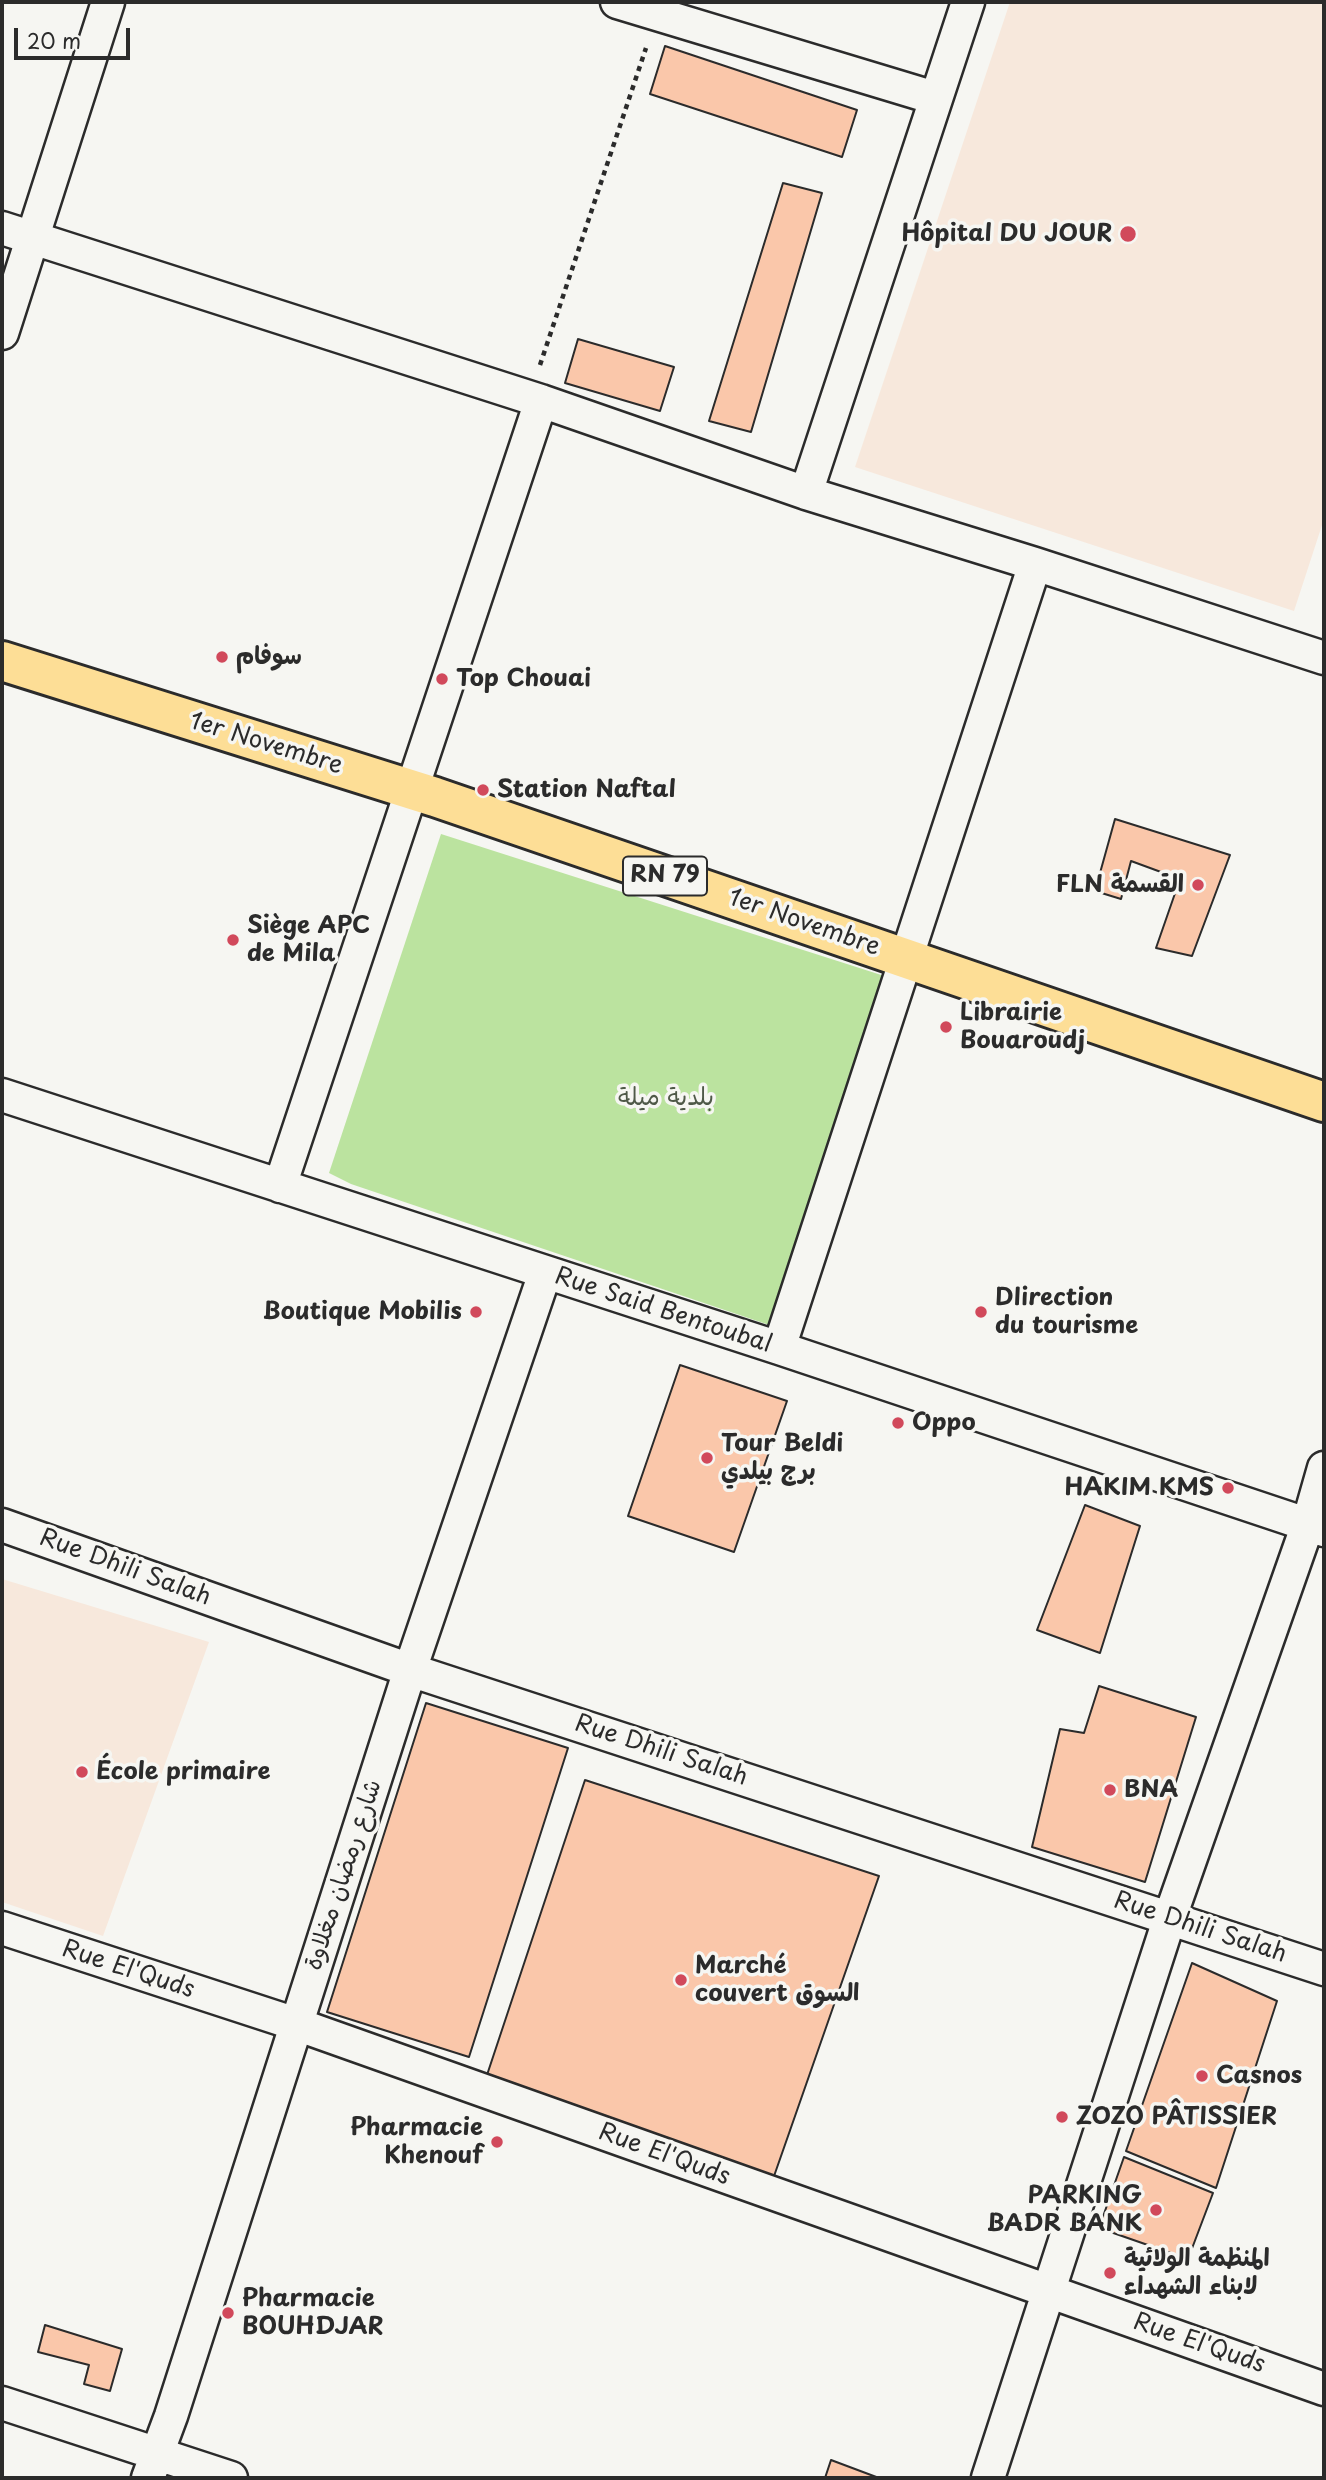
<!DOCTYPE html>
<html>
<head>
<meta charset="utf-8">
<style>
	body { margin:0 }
	#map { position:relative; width:1326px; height:2480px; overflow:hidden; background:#f6f6f2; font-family:"Playpen Sans",sans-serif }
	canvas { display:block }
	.frame { position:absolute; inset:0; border:4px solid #2b2b2b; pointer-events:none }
	.scale { position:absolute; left:14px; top:28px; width:116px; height:32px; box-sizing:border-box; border:4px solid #2b2b2b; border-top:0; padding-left:9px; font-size:21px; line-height:24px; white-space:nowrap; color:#2b2b2b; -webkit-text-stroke:5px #f6f6f2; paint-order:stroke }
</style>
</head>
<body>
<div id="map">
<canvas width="1326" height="2480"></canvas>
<div class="frame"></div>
<div class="scale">20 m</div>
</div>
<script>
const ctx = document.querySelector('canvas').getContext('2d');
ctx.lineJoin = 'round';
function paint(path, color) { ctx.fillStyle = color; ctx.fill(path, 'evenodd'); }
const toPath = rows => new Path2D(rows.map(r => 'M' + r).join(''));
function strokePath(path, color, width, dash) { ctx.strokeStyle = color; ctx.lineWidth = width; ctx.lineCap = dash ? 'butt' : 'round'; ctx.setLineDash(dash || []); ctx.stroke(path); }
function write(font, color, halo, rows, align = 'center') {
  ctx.font = font + ' "Playpen Sans","Playpen Sans Arabic",sans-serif'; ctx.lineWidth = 7; ctx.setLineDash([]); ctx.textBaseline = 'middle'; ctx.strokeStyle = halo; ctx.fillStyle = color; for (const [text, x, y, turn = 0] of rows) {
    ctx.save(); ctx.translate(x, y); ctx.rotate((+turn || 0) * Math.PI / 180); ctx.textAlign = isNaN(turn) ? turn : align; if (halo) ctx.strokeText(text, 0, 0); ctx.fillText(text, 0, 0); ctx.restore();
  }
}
paint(toPath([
	[1010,2,1324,2,1324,519,1294,611,855,467],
	[2,1579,209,1642,103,1936,2,1902]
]), '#f7e8dc');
paint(toPath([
	[441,834,900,981,784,1330,351,1184,329,1173]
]), '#bbe39f');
const building = toPath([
	[665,46,857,110,842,157,650,94,665,46],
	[783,183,822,193,751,432,709,421,783,183],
	[578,339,674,367,660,411,565,383,578,339],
	[1115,819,1230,855,1192,956,1156,948,1180,879,1131,861,1121,899,1095,891,1115,819],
	[680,1365,787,1401,734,1552,628,1516,680,1365],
	[1085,1505,1140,1526,1100,1653,1037,1630,1085,1505],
	[1099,1686,1196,1717,1145,1882,1032,1847,1060,1729,1084,1733,1099,1686],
	[426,1703,568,1748,469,2057,327,2012,426,1703],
	[585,1780,879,1876,773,2179,484,2084,585,1780],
	[1192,1963,1277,2001,1216,2188,1126,2151,1192,1963],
	[1124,2157,1213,2193,1188,2259,1099,2228,1124,2157],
	[45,2325,122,2349,110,2391,84,2384,89,2365,38,2352,45,2325],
	[831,2460,879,2478,825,2478,831,2460]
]);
paint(building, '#fac7aa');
strokePath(building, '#2b2b2b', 2);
const minor = toPath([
	[617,2,935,98],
	[2,228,541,401,806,493,1035,564,1324,658],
	[2,333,108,2],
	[806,493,968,2],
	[2,1095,779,1348,1324,1530],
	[280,1186,541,401],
	[779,1348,1035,564],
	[2,1525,410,1670,1324,1969],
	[2,1928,296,2024,1324,2389],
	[2,2403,231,2478],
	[148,2478,171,2416,410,1670,545,1273],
	[988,2478,1170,1917,1308,1524,1324,1468]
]);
const primary = toPath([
	[2,661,435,797,1324,1102]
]);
strokePath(minor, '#2b2b2b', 37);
strokePath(primary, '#2b2b2b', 44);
strokePath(toPath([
	[540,365,646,48]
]), '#2b2b2b', 4.5, [5, 5]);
strokePath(minor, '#f6f6f2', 32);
strokePath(primary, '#fdde96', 38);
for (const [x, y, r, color] of [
	[1128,234,9,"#d1495b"],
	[222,657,7,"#d1495b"],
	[442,679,7,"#d1495b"],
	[483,790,7,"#d1495b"],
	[1198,885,7,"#d1495b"],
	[233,940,7,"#d1495b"],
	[946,1027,7,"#d1495b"],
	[476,1312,7,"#d1495b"],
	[981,1312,7,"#d1495b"],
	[898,1423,7,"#d1495b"],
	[707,1458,7,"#d1495b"],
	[1228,1488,7,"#d1495b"],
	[82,1772,7,"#d1495b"],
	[1110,1790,7,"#d1495b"],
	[681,1980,7,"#d1495b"],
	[1202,2076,7,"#d1495b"],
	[1062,2117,7,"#d1495b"],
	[497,2142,7,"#d1495b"],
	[1156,2210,7,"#d1495b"],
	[1110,2273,7,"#d1495b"],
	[228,2313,7,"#d1495b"]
]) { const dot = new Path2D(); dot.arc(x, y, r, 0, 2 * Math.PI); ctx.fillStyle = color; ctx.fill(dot); strokePath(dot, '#f6f6f2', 2.5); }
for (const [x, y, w] of [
	[665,876,84]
]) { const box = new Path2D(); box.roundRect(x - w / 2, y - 19.5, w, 39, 5); ctx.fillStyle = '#f6f6f2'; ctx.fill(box); strokePath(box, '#2b2b2b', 2); }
write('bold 23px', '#2b2b2b', null, [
	["RN 79",665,876]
]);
write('bold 24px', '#2b2b2b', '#f6f6f2', [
	["Hôpital DU JOUR",1112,234,"right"],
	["سوفام",236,657],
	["Top Chouai",456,679],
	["Station Naftal",497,790],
	["FLN القسمة",1184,885,"right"],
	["Siège APC",247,926],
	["de Mila",247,954],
	["Librairie",960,1013],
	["Bouaroudj",960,1041],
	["DIirection",995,1298],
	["du tourisme",995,1326],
	["Boutique Mobilis",462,1312,"right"],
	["Oppo",912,1423],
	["Tour Beldi",721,1444],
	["برج بيلدي",721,1472],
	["HAKIM KMS",1214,1488,"right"],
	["École primaire",96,1772],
	["BNA",1124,1790],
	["Marché",695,1966],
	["couvert السوق",695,1994],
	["Casnos",1216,2076],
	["ZOZO PÂTISSIER",1076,2117],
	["Pharmacie",483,2128,"right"],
	["Khenouf",483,2156,"right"],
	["PARKING",1142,2196,"right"],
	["BADR BANK",1142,2224,"right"],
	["المنظمة الولائية",1124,2259],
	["لابناء الشهداء",1124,2287],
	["Pharmacie",242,2299],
	["BOUHDJAR",242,2327]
], 'left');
write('24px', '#2b2b2b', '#f6f6f2', [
	["1er Novembre",266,744,17],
	["1er Novembre",804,923,19],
	["Rue Said Bentoubal",663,1311,18],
	["Rue Dhili Salah",125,1568,20],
	["Rue Dhili Salah",661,1751,18],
	["شارع رمضان مغلاوة",344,1875,-72],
	["Rue Dhili Salah",1200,1928,18],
	["Rue El'Quds",128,1970,18],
	["Rue El'Quds",664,2155,20],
	["Rue El'Quds",1199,2344,19]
]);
write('24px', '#4f5948', '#f6f6f2', [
	["بلدية ميلة",666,1098]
]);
</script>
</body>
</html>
